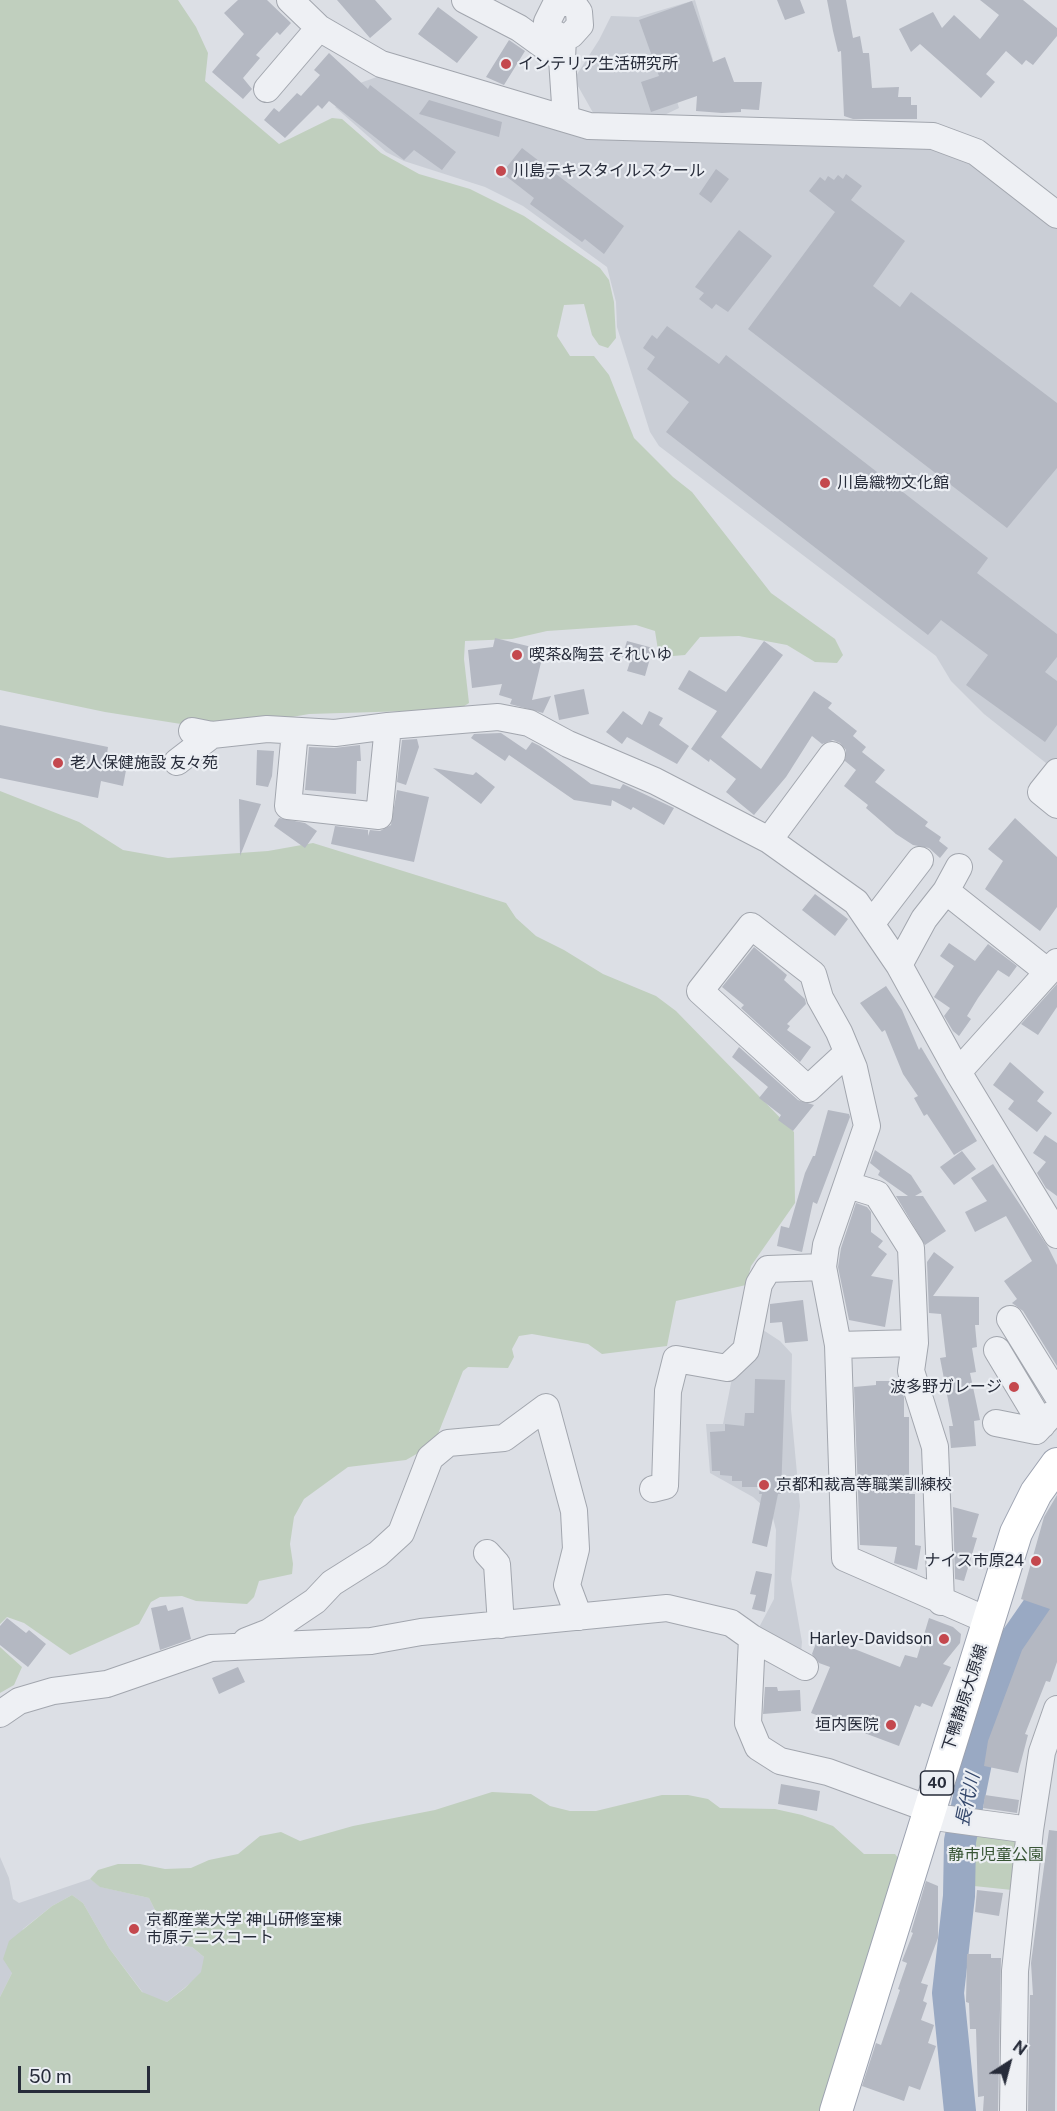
<!DOCTYPE html>
<html>
<head>
<meta charset="utf-8">
<style>
	body { margin:0 }
	#map { position:relative; width:1057px; height:2111px; overflow:hidden; background:#dcdfe5; font-family:"Public Sans",sans-serif }
	canvas { display:block }
	.north { position:absolute; left:979px; top:2033px; width:60px; height:60px; -webkit-text-stroke:4px #ebeef3; paint-order:stroke; rotate:36deg; font-size:16px; font-weight:700; line-height:24px; text-align:center; color:#272c3a }
	.north::after { content:''; display:block; margin:auto; width:21px; height:27px; background:#272c3a; clip-path:polygon(50% 0,100% 100%,50% 72%,0 100%) }
	.scale { position:absolute; left:18px; top:2066px; width:132px; height:27px; box-sizing:border-box; border:3px solid #272c3a; border-top:0; padding-left:8px; font-size:18px; line-height:21px; white-space:nowrap; color:#272c3a; -webkit-text-stroke:4px #ebeef3; paint-order:stroke }
</style>
</head>
<body>
<div id="map">
<canvas width="1057" height="2111"></canvas>
<div class="north">N</div>
<div class="scale">50 m</div>
</div>
<script>
const ctx = document.querySelector('canvas').getContext('2d');
ctx.lineJoin = 'round';
function paint(path, color) { ctx.fillStyle = color; ctx.fill(path, 'evenodd'); }
const toPath = rows => new Path2D(rows.map(r => 'M' + r).join(''));
function strokePath(path, color, width, dash) { ctx.strokeStyle = color; ctx.lineWidth = width; ctx.lineCap = dash ? 'butt' : 'round'; ctx.setLineDash(dash || []); ctx.stroke(path); }
function write(font, color, halo, rows, align = 'center') {
  ctx.font = font + ' "Public Sans","Noto Sans JP",sans-serif'; ctx.lineWidth = 4.5; ctx.setLineDash([]); ctx.textBaseline = 'middle'; ctx.strokeStyle = halo; ctx.fillStyle = color; for (const [text, x, y, turn = 0] of rows) {
    ctx.save(); ctx.translate(x, y); ctx.rotate((+turn || 0) * Math.PI / 180); ctx.textAlign = isNaN(turn) ? turn : align; if (halo) ctx.strokeText(text, 0, 0); ctx.fillText(text, 0, 0); ctx.restore();
  }
}
paint(toPath([
	[695,0,713,60,669,75,679,108,654,120,596,118,574,79,599,40,611,16,638,17],
	[388,73,588,137,931,148,963,156,1057,225,1057,759,1051,767,984,714,951,681,936,656,659,446,650,432,617,327,616,302,607,267,523,206,485,187,404,161,386,152,335,107,360,83],
	[760,1328,780,1341,792,1354,791,1409,800,1506,791,1579,802,1642,801,1653,756,1633,774,1599,776,1530,772,1514,753,1497,710,1473,706,1424,723,1424,732,1378],
	[0,1857,9,1878,13,1899,19,1903,90,1879,101,1887,149,1898,158,1916,183,1946,192,1947,204,1957,204,1972,167,2002,144,1994,109,1948,83,1903,72,1895,52,1906,23,1929,12,1973,0,1997]
]), '#caced6');
paint(toPath([
	[0,0,178,0,196,27,208,53,205,81,279,144,332,118,342,119,381,153,419,174,470,189,524,216,600,268,609,280,614,302,616,338,608,348,599,345,592,335,584,304,564,305,557,336,570,356,594,356,609,375,634,438,673,477,692,492,771,593,835,639,843,655,837,663,815,662,787,645,739,636,700,637,685,655,673,656,658,650,655,631,636,625,547,631,512,639,465,641,464,659,469,703,455,712,409,711,309,714,219,730,105,712,0,690],
	[0,791,79,822,123,850,168,858,268,851,313,843,506,903,516,918,536,936,564,950,603,974,656,996,676,1011,794,1132,795,1203,751,1266,746,1285,676,1301,667,1346,602,1354,588,1344,532,1334,519,1336,512,1349,514,1357,508,1368,468,1367,463,1371,434,1444,406,1460,348,1467,304,1499,294,1517,290,1544,293,1564,292,1574,259,1581,254,1597,247,1604,196,1601,182,1596,160,1597,151,1602,139,1624,70,1655,24,1623,7,1617,0,1624],
	[0,1647,22,1667,14,1685,0,1693],
	[492,1792,531,1794,550,1806,570,1811,596,1811,662,1795,688,1795,708,1799,720,1808,775,1809,802,1815,833,1826,864,1854,895,1854,903,1864,824,2111,0,2111,0,1997,12,1973,3,1959,9,1941,52,1906,72,1895,83,1903,109,1948,142,1992,167,2002,185,1988,201,1972,204,1957,192,1947,183,1946,158,1916,149,1898,100,1887,90,1879,98,1870,118,1864,140,1864,165,1869,191,1868,209,1860,238,1854,260,1836,281,1832,300,1841,353,1826,435,1810],
	[976,1831,1021,1836,1012,1890,974,1886]
]), '#c0cfbe');
strokePath(toPath([
	[960,2111,948,1993,959,1896,960,1841,983,1728,1014,1642,1057,1580]
]), '#99a9c3', 32);
paint(toPath([
	[238,0,267,0,291,23,280,35,277,32,256,55,260,58,243,78,252,89,243,99,212,72,244,34,224,13],
	[337,0,375,0,392,19,370,38],
	[777,0,800,0,805,13,785,20],
	[827,0,846,0,853,38,860,36,863,53,869,53,872,88,899,87,898,97,911,97,911,105,917,105,917,119,853,119,844,116,841,51,838,52,833,31],
	[980,0,1023,0,1057,28,1057,36,1033,65,1026,60,1022,65,1006,51,986,74,995,82,981,98,920,44,911,52,899,29,933,12,942,28,954,15,980,39,999,15],
	[692,1,713,62,725,57,734,82,762,82,759,110,741,109,741,112,722,113,696,111,697,96,651,112,641,82,659,76,639,20],
	[438,7,478,37,457,63,418,34],
	[509,40,525,51,504,85,486,77],
	[329,53,368,89,370,85,456,152,442,170,414,150,404,160,329,101,322,109,318,105,285,138,264,120,274,108,279,112,297,93,301,96,320,75,314,70],
	[429,100,502,122,499,137,419,114],
	[522,148,624,226,604,254,585,239,582,242,530,204,534,198,502,173],
	[716,169,729,179,711,203,699,194],
	[846,174,862,186,851,200,905,241,873,286,900,307,911,292,1057,403,1057,468,1007,528,748,329,835,212,809,191,820,177,825,181,828,176,834,180,838,175,843,179],
	[739,230,772,256,728,312,716,304,712,309,699,299,704,293,695,287],
	[667,326,719,364,726,355,988,558,977,573,1057,634,1057,657,1045,672,1057,681,1057,725,1045,742,966,685,988,655,941,620,928,635,666,432,689,402,647,369,655,357,643,348,652,335,657,339],
	[495,638,544,650,532,700,551,696,543,713,510,704,512,699,499,695,502,684,472,688,468,650,493,647],
	[627,641,653,648,645,676,627,671,631,659,622,657],
	[764,641,783,655,721,737,761,769,814,691,832,703,828,708,857,731,853,736,866,747,862,752,885,770,875,782,928,822,925,826,941,837,939,841,948,848,940,858,929,848,913,845,896,834,866,808,868,805,844,786,856,770,845,761,846,750,840,743,833,740,822,744,812,736,786,777,754,815,726,792,736,779,710,759,709,762,691,749,717,711,678,689,689,670,726,692],
	[584,689,589,714,559,720,554,695],
	[623,711,642,725,649,711,663,718,659,725,689,746,677,764,627,737,622,744,606,732],
	[0,725,108,747,106,761,127,765,123,786,101,781,98,798,0,778],
	[501,733,526,750,532,742,540,746,591,784,620,789,623,784,674,808,664,825,633,807,631,810,612,800,611,806,574,800,509,755,505,761,471,738,474,734],
	[417,739,419,747,406,785,397,782,402,740],
	[360,745,361,761,357,761,356,794,305,790,309,747,334,748],
	[257,750,274,751,272,776,268,787,256,785],
	[433,768,473,775,476,772,495,787,481,804],
	[397,790,429,797,414,862,331,844,335,826,368,830,368,836,370,830,380,831,391,825],
	[239,799,261,804,240,856,240,855],
	[279,818,305,823,317,831,305,848,274,826],
	[1015,818,1057,857,1057,907,1040,931,985,889,1003,861,988,849],
	[815,894,848,919,835,936,802,910],
	[949,943,975,961,988,944,1017,966,1009,977,998,970,978,998,967,1016,971,1019,959,1036,953,1031,944,1016,950,1008,934,997,954,966,940,956],
	[754,947,787,975,784,980,805,999,806,1004,787,1024,790,1026,787,1030,811,1047,800,1062,741,1008,744,1005,722,987],
	[1057,984,1057,1007,1038,1035,1021,1024],
	[886,986,902,1010,919,1050,921,1047,977,1141,954,1155,927,1114,924,1116,914,1098,918,1096,903,1074,885,1030,882,1032,860,1003],
	[739,1047,798,1100,814,1105,793,1131,778,1120,781,1115,759,1098,768,1087,732,1057],
	[1010,1062,1044,1092,1037,1101,1052,1113,1037,1132,1008,1109,1014,1101,993,1085],
	[828,1110,849,1114,850,1117,817,1204,813,1202,802,1252,777,1246,781,1226,789,1228,805,1173,813,1156,815,1156],
	[1045,1135,1057,1143,1057,1196,1046,1188,1037,1173,1046,1162,1033,1153],
	[875,1150,911,1175,922,1192,915,1196,923,1196,946,1231,925,1245,896,1196,908,1196,878,1175,880,1171,870,1163],
	[962,1151,976,1169,954,1185,940,1167],
	[993,1164,1048,1247,1057,1265,1057,1366,1023,1311,1012,1303,1017,1299,1004,1281,1032,1261,1006,1216,975,1232,965,1212,987,1201,971,1178],
	[856,1203,867,1207,871,1212,871,1232,883,1241,878,1247,887,1254,871,1276,893,1280,885,1327,849,1320,838,1267,841,1248],
	[934,1252,954,1267,933,1296,979,1297,979,1325,975,1325,977,1347,972,1348,976,1372,970,1373,980,1420,974,1421,976,1446,951,1448,949,1426,953,1426,940,1358,946,1357,941,1314,929,1313,927,1262],
	[803,1300,808,1341,785,1343,782,1322,770,1323,770,1304],
	[755,1379,785,1380,781,1494,778,1494,767,1547,752,1543,762,1494,759,1494,760,1487,742,1487,742,1481,732,1481,732,1476,720,1475,720,1471,712,1471,710,1432,725,1431,725,1424,744,1426,745,1413,754,1413],
	[876,1381,898,1381,904,1397,904,1417,909,1417,909,1494,915,1494,915,1545,921,1546,917,1570,894,1563,897,1547,860,1545,854,1387,876,1385],
	[1057,1495,1057,1662,1050,1682,1046,1681,1025,1734,1028,1735,1018,1773,984,1766,988,1741,1022,1650,1050,1609,1021,1599,1044,1517],
	[953,1507,979,1514,972,1537,977,1538,964,1581,955,1579],
	[756,1571,772,1574,765,1612,752,1609,756,1595,750,1594],
	[166,1605,168,1611,183,1607,191,1639,160,1650,151,1608],
	[7,1618,26,1633,29,1630,46,1644,28,1667,0,1645,0,1626],
	[929,1618,953,1627,961,1634,960,1643,943,1664,951,1667,932,1707,922,1703,920,1707,915,1705,899,1746,811,1713,830,1667,819,1663,812,1654,819,1635,900,1667,905,1655,917,1658],
	[238,1667,245,1682,219,1694,212,1678],
	[765,1687,777,1687,778,1691,800,1690,801,1711,763,1714],
	[781,1784,820,1791,817,1811,778,1804],
	[985,1795,1019,1800,1017,1813,983,1808],
	[1049,1830,1057,1831,1055,2111,1028,2111,1030,1995,1033,1995,1031,1963],
	[926,1881,938,1886,938,1938,921,1983,928,1985,923,2001,927,2003,921,2020,934,2025,928,2043,936,2046,920,2090,909,2086,904,2101,862,2086,876,2043,881,2045,900,1990,898,1989,907,1963,902,1961,913,1933,911,1932],
	[977,1890,1003,1893,999,1916,975,1912],
	[967,1954,991,1954,991,1958,1001,1958,998,2111,983,2111,984,2096,978,2097,976,2029,970,2029,969,2003,966,2002]
]), '#b4b8c2');
const minor = toPath([
	[290,0,319,28,381,64,589,126,933,136,976,152,1057,215],
	[465,0,519,28,562,59,566,119],
	[562,59,563,38,571,35,580,25,579,12,572,2,556,4,547,22,552,32,563,38],
	[267,89,319,28],
	[192,731,212,735,267,729,335,733,388,726,498,717,529,723,568,744,655,781,769,840,856,902,899,965,958,1072,1057,1235],
	[295,731,288,806,379,816,388,726],
	[177,762,212,735],
	[1057,772,1041,792,1057,805],
	[769,840,832,755],
	[946,891,959,867],
	[871,924,920,860],
	[899,965,924,919,946,891,1048,972],
	[847,1053,808,1089,700,991,751,926,813,974,820,998,839,1032,854,1068,867,1126,826,1245,823,1267,838,1345,845,1558,989,1621],
	[958,1072,1057,962],
	[848,1185,877,1194,911,1248,915,1343,911,1371,935,1447,941,1602],
	[1010,1319,1057,1395],
	[838,1345,915,1343],
	[997,1350,1042,1425],
	[996,1423,1036,1431,1051,1415],
	[653,1489,665,1486,668,1391,676,1359,727,1368,746,1350,759,1284,768,1269,823,1267],
	[487,1553,497,1564,501,1625],
	[752,1638,805,1667],
	[246,1641,269,1632,315,1601,332,1583,378,1554,401,1533,430,1458,448,1443,504,1438,546,1407,574,1511,576,1549,567,1585,579,1617],
	[0,1714,19,1701,53,1691,107,1684,211,1648,371,1641,421,1632,667,1608,731,1623,752,1638,748,1723,758,1747,780,1761,828,1772,929,1809],
	[927,1816,1030,1830],
	[1013,2111,1015,1971,1030,1830,1042,1752,1057,1709]
]);
const major = toPath([
	[836,2111,1016,1533,1036,1493,1057,1464]
]);
strokePath(minor, '#a2a6ae', 28);
strokePath(major, '#9ca2b0', 34);
strokePath(minor, '#eef0f4', 26);
strokePath(major, '#fff', 32);
for (const [x, y, r, color] of [
	[506,64,6,"#c4484e"],
	[501,171,6,"#c4484e"],
	[825,483,6,"#c4484e"],
	[517,655,6,"#c4484e"],
	[58,763,6,"#c4484e"],
	[1014,1387,6,"#c4484e"],
	[764,1485,6,"#c4484e"],
	[1036,1561,6,"#c4484e"],
	[944,1639,6,"#c4484e"],
	[891,1725,6,"#c4484e"],
	[134,1929,6,"#c4484e"]
]) { const dot = new Path2D(); dot.arc(x, y, r, 0, 2 * Math.PI); ctx.fillStyle = color; ctx.fill(dot); strokePath(dot, '#ebeef3', 2); }
for (const [x, y, w] of [
	[937,1783,33]
]) { const box = new Path2D(); box.roundRect(x - w / 2, y - 12, w, 24, 4.5); ctx.fillStyle = '#ebeef3'; ctx.fill(box); strokePath(box, '#272c3a', 1.5); }
write('bold 15px', '#272c3a', null, [
	["40",937,1783]
]);
write('16px', '#272c3a', '#ebeef3', [
	["インテリア生活研究所",518,64],
	["川島テキスタイルスクール",513,171],
	["川島織物文化館",837,483],
	["喫茶&陶芸 それいゆ",529,655],
	["老人保健施設 友々苑",70,763],
	["波多野ガレージ",1002,1387,"right"],
	["京都和裁高等職業訓練校",776,1485],
	["ナイス市原24",1024,1561,"right"],
	["Harley-Davidson",932,1639,"right"],
	["垣内医院",879,1725,"right"],
	["京都産業大学 神山研修室棟",146,1920],
	["市原テニスコート",146,1938]
], 'left');
write('16px', '#272c3a', '#ebeef3', [
	["下鴨静原大原線",965,1698,-72]
]);
write('16px', '#385535', '#ebeef3', [
	["静市児童公園",996,1855]
]);
write('italic 18px', '#34476b', '#ebeef3', [
	["長代川",968,1800,-78]
]);
</script>
</body>
</html>
